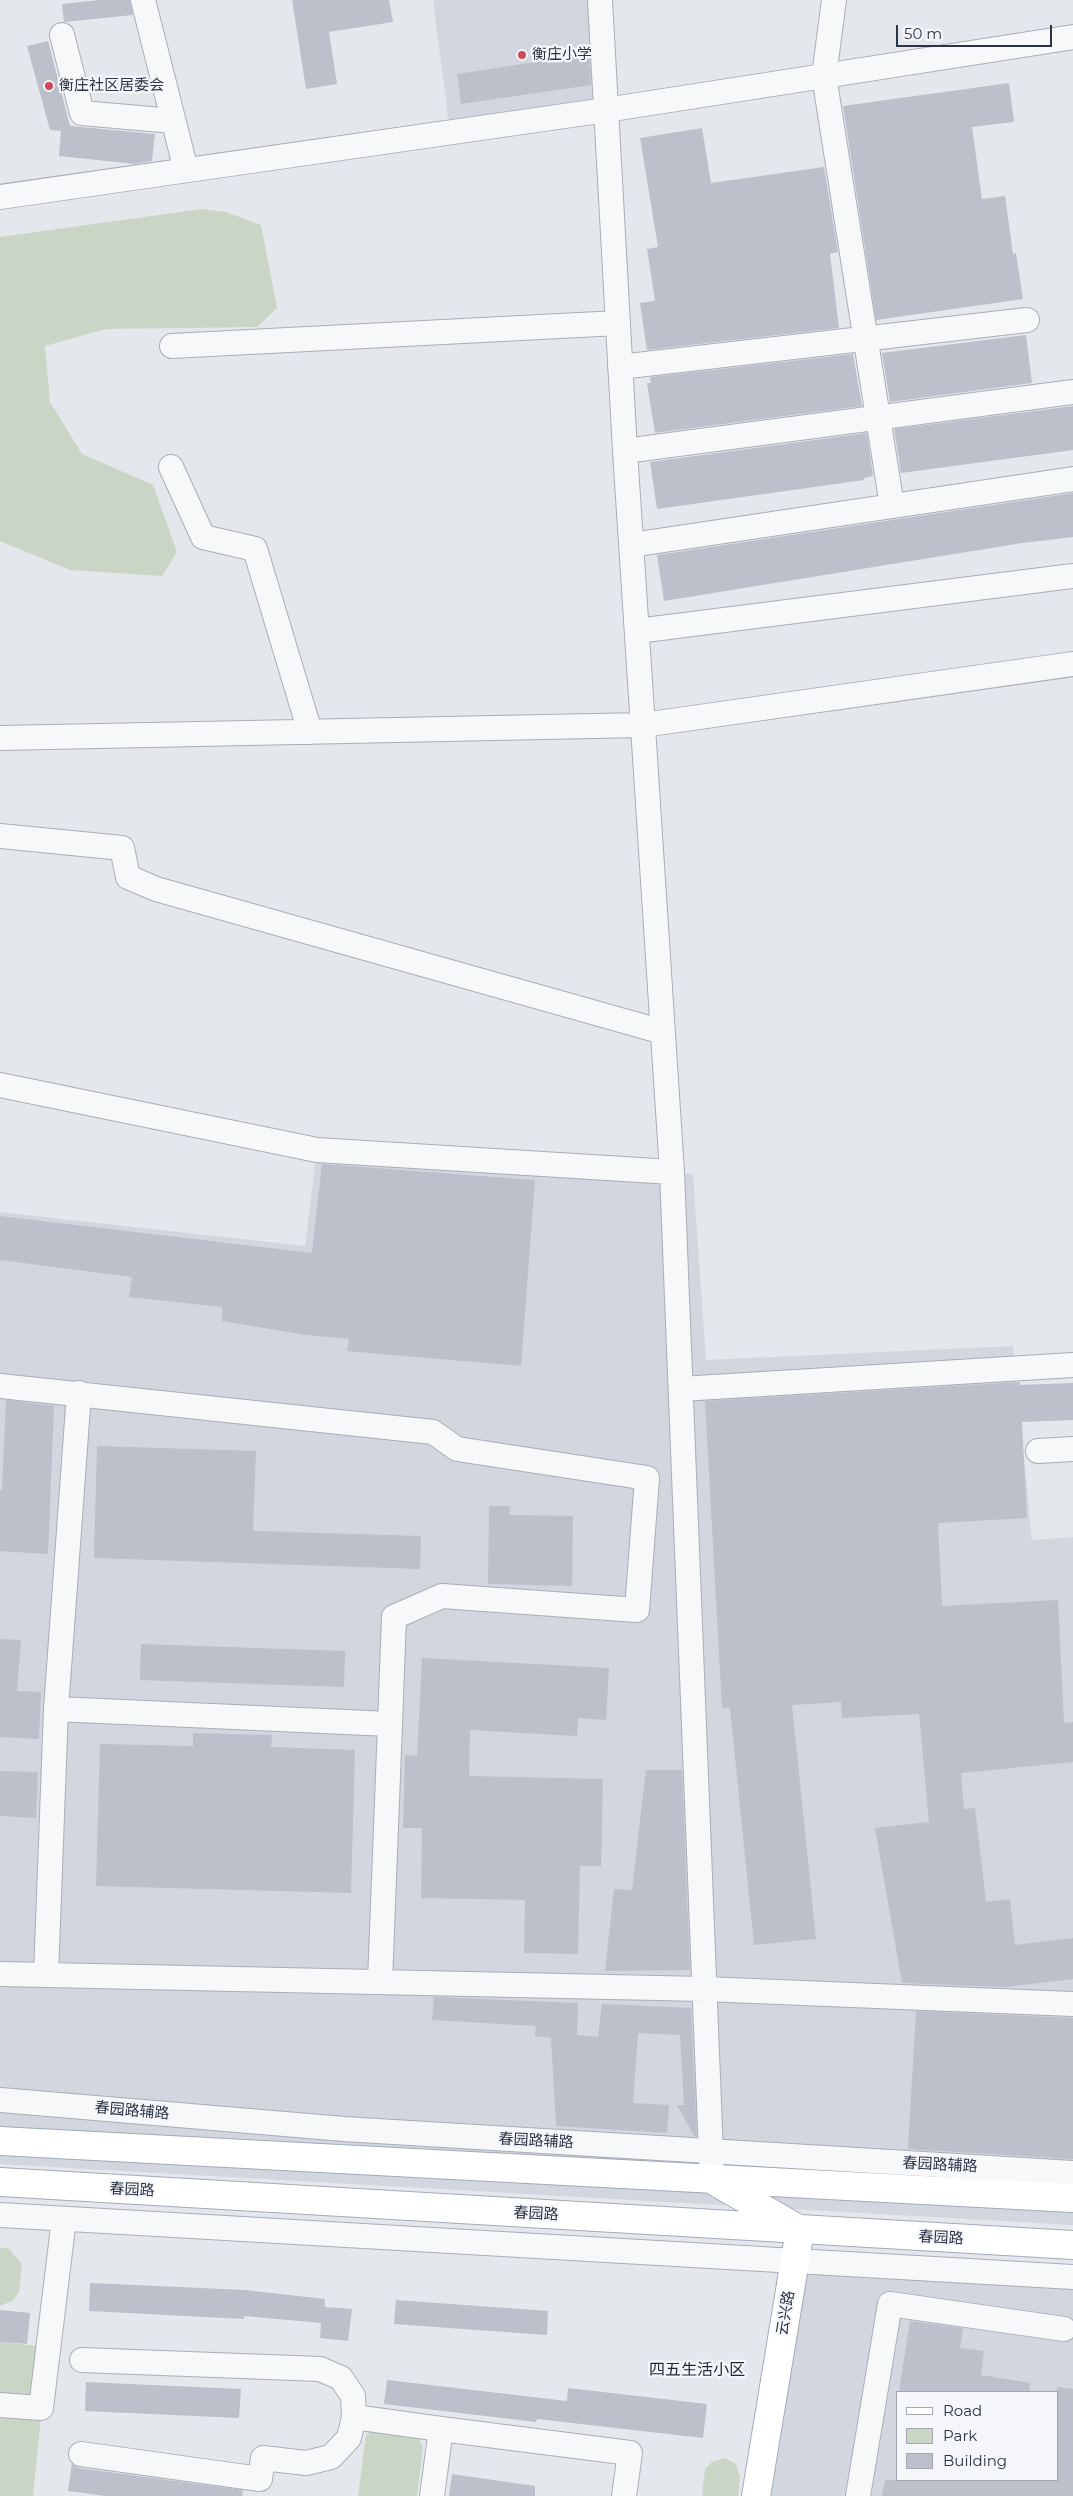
<!DOCTYPE html>
<html>
<head>
<meta charset="utf-8">
<style>
	body { margin:0 }
	#map { position:relative; width:1073px; height:2496px; overflow:hidden; background:#e4e7ec; font-family:Montserrat,sans-serif }
	canvas { display:block }
	.legend { position:absolute; left:896px; top:2391px; width:162px; height:90px; box-sizing:border-box; background:#f4f6f9; border:1px solid #a4a8b1; margin:0; padding:6px 9px; list-style:none; font-size:15px; color:#2b3445 }
	.legend li { display:flex; align-items:center; gap:10px; height:25px }
	.legend b { width:25px; border:1px solid #a4a8b1 }
	.scale { position:absolute; left:896px; top:25px; width:156px; height:22px; box-sizing:border-box; border:2px solid #2b3445; border-top:0; padding-left:6px; font-size:15px; line-height:18px; white-space:nowrap; color:#2b3445; -webkit-text-stroke:4px #f4f6f9; paint-order:stroke }
</style>
</head>
<body>
<div id="map">
<canvas width="1073" height="2496"></canvas>
<ul class="legend">
<li><b style="height:6px;background:#fff"></b>Road</li>
<li><b style="height:14px;background:#c9d6c5"></b>Park</li>
<li><b style="height:14px;background:#bbc0ca"></b>Building</li>
</ul>
<div class="scale">50 m</div>
</div>
<script>
const ctx = document.querySelector('canvas').getContext('2d');
ctx.lineJoin = 'round';
function paint(path, color) { ctx.fillStyle = color; ctx.fill(path, 'evenodd'); }
const toPath = rows => new Path2D(rows.map(r => 'M' + r).join(''));
function strokePath(path, color, width, dash) { ctx.strokeStyle = color; ctx.lineWidth = width; ctx.lineCap = dash ? 'butt' : 'round'; ctx.setLineDash(dash || []); ctx.stroke(path); }
function write(font, color, halo, rows, align = 'center') {
  ctx.font = font + ' Montserrat,"Noto Sans SC",sans-serif'; ctx.lineWidth = 4.5; ctx.setLineDash([]); ctx.textBaseline = 'middle'; ctx.strokeStyle = halo; ctx.fillStyle = color; for (const [text, x, y, turn = 0] of rows) {
    ctx.save(); ctx.translate(x, y); ctx.rotate((+turn || 0) * Math.PI / 180); ctx.textAlign = isNaN(turn) ? turn : align; if (halo) ctx.strokeText(text, 0, 0); ctx.fillText(text, 0, 0); ctx.restore();
  }
}
paint(toPath([
	[433,0,600,0,606,110,450,132],
	[317,1150,693,1174,706,1360,1013,1346,1032,1540,1073,1537,1073,2225,0,2164,0,1212,305,1246],
	[794,2262,1073,2280,1073,2496,756,2496],
	[897,2392,1057,2392,1057,2480,897,2480]
]), '#d2d6de');
paint(toPath([
	[202,209,226,212,261,225,277,308,257,327,106,329,45,346,50,402,82,454,153,485,177,552,162,576,70,570,0,541,0,237],
	[0,2248,8,2248,22,2264,19,2292,12,2301,0,2306],
	[0,2342,48,2347,33,2496,0,2496],
	[375,2428,416,2433,423,2447,417,2496,358,2496,366,2435],
	[725,2458,736,2464,740,2477,738,2496,702,2496,705,2469,712,2462]
]), '#c9d6c5');
paint(toPath([
	[100,0,130,0,133,15,64,22,62,4],
	[292,0,389,0,393,22,329,32,337,84,306,89],
	[48,41,70,126,155,134,152,161,134,164,59,156,61,131,50,130,27,46],
	[589,54,591,85,461,104,457,74],
	[1009,83,1014,122,972,127,982,199,1005,196,1013,254,1016,253,1023,299,876,320,843,106],
	[702,128,711,183,824,167,838,252,830,254,839,328,647,350,640,303,655,301,647,249,658,247,640,138],
	[1026,335,1032,383,890,402,882,353],
	[853,354,862,406,655,433,647,383,651,383,650,377],
	[1073,406,1073,450,901,473,894,429],
	[867,433,873,476,864,478,864,480,657,509,650,462],
	[1073,493,1073,537,1022,543,664,601,657,555],
	[322,1164,535,1180,521,1366,347,1351,349,1339,306,1335,222,1321,222,1307,129,1297,132,1277,0,1260,0,1216,312,1253],
	[1020,1382,1020,1385,1073,1383,1073,1420,1022,1422,1027,1518,938,1523,942,1606,1058,1600,1064,1723,1073,1722,1073,1762,961,1773,964,1809,975,1808,986,1902,1010,1899,1015,1945,1073,1938,1073,1979,1005,1987,902,1983,875,1828,929,1822,919,1714,842,1718,841,1702,792,1705,816,1939,754,1945,730,1708,722,1708,705,1401],
	[6,1400,54,1406,48,1554,0,1551,0,1490,2,1490],
	[97,1446,256,1451,253,1531,421,1536,420,1569,94,1558],
	[489,1506,510,1506,509,1515,573,1516,572,1586,488,1584],
	[0,1639,21,1640,17,1691,41,1692,39,1739,0,1737],
	[141,1644,345,1651,344,1687,140,1680],
	[422,1658,609,1668,606,1720,578,1718,577,1736,470,1730,469,1776,603,1779,601,1866,580,1866,578,1954,524,1953,525,1900,421,1898,422,1828,403,1828,405,1755,417,1756],
	[193,1733,272,1735,271,1747,355,1750,351,1893,96,1886,100,1744,193,1746],
	[646,1770,682,1770,690,1970,605,1971,614,1889,632,1890],
	[0,1771,38,1772,36,1818,0,1816],
	[434,1997,578,2003,577,2035,598,2037,602,2004,691,2008,697,2136,694,2136,677,2105,684,2105,680,2035,638,2033,633,2103,669,2105,667,2133,556,2126,551,2038,535,2036,536,2026,432,2020],
	[916,2011,1073,2018,1073,2159,908,2149],
	[90,2283,245,2290,325,2299,325,2307,352,2309,348,2341,320,2338,321,2323,244,2316,244,2319,89,2311],
	[396,2300,548,2311,547,2335,394,2324],
	[0,2310,30,2313,27,2344,0,2342],
	[910,2321,963,2328,960,2348,984,2351,981,2375,1030,2383,1029,2392,899,2392],
	[387,2380,567,2401,568,2388,707,2404,703,2438,537,2419,536,2422,384,2404],
	[86,2382,241,2389,239,2418,85,2411],
	[1057,2387,1073,2389,1073,2496,882,2496,885,2480,1057,2480],
	[72,2464,79,2468,243,2490,242,2496,106,2496,68,2491],
	[452,2474,535,2486,535,2496,449,2496]
]), '#bbc0ca');
const minor = toPath([
	[143,0,186,170],
	[600,0,625,451,672,1172,712,2179],
	[834,0,824,76,892,506],
	[62,35,82,113,173,121],
	[0,197,606,110,1073,37],
	[172,346,618,323],
	[620,367,1027,320],
	[625,451,1073,392],
	[171,467,203,537,255,549,310,732],
	[631,545,1073,479],
	[637,631,1073,576],
	[0,738,643,725,1073,664],
	[0,836,122,848,128,877,156,889,663,1032],
	[0,1085,317,1150,672,1172],
	[0,1386,433,1432,457,1449,647,1478,637,1610,442,1596,394,1617,390,1724,56,1709],
	[681,1389,1073,1365],
	[1038,1451,1073,1449],
	[0,1974,704,1989,1073,2004],
	[46,1975,56,1709,79,1393],
	[380,1982,390,1724],
	[0,2100,344,2129,1073,2173],
	[0,2215,1073,2277],
	[0,2405,41,2408,64,2219],
	[354,2417,441,2429],
	[81,2454,260,2479,263,2458,306,2463,331,2457,349,2438,354,2417,353,2396,341,2378,320,2369,82,2360],
	[432,2496,441,2429,630,2453,624,2496],
	[858,2496,890,2304,1064,2329]
]);
const major = toPath([
	[0,2141,1073,2198],
	[0,2182,1073,2245],
	[718,2183,800,2230,756,2496]
]);
strokePath(minor, '#a9aeb7', 26);
strokePath(major, '#a3abb8', 30);
strokePath(minor, '#f7f8fa', 24);
strokePath(major, '#fff', 28);
for (const [x, y, r, color] of [
	[522,55,5,"#d1495b"],
	[49,86,5,"#d1495b"]
]) { const dot = new Path2D(); dot.arc(x, y, r, 0, 2 * Math.PI); ctx.fillStyle = color; ctx.fill(dot); strokePath(dot, '#f4f6f9', 2); }
write('15px', '#2b3445', '#f4f6f9', [
	["衡庄小学",532,55],
	["衡庄社区居委会",59,86]
], 'left');
write('15px', '#2b3445', '#f4f6f9', [
	["春园路辅路",132,2111,5],
	["春园路辅路",536,2141,3],
	["春园路辅路",940,2165,3],
	["春园路",132,2190,3],
	["春园路",536,2214,3],
	["春园路",941,2238,3],
	["云兴路",786,2313,-81]
]);
write('16px', '#1d2536', '#f4f6f9', [
	["四五生活小区",697,2370]
]);
</script>
</body>
</html>
